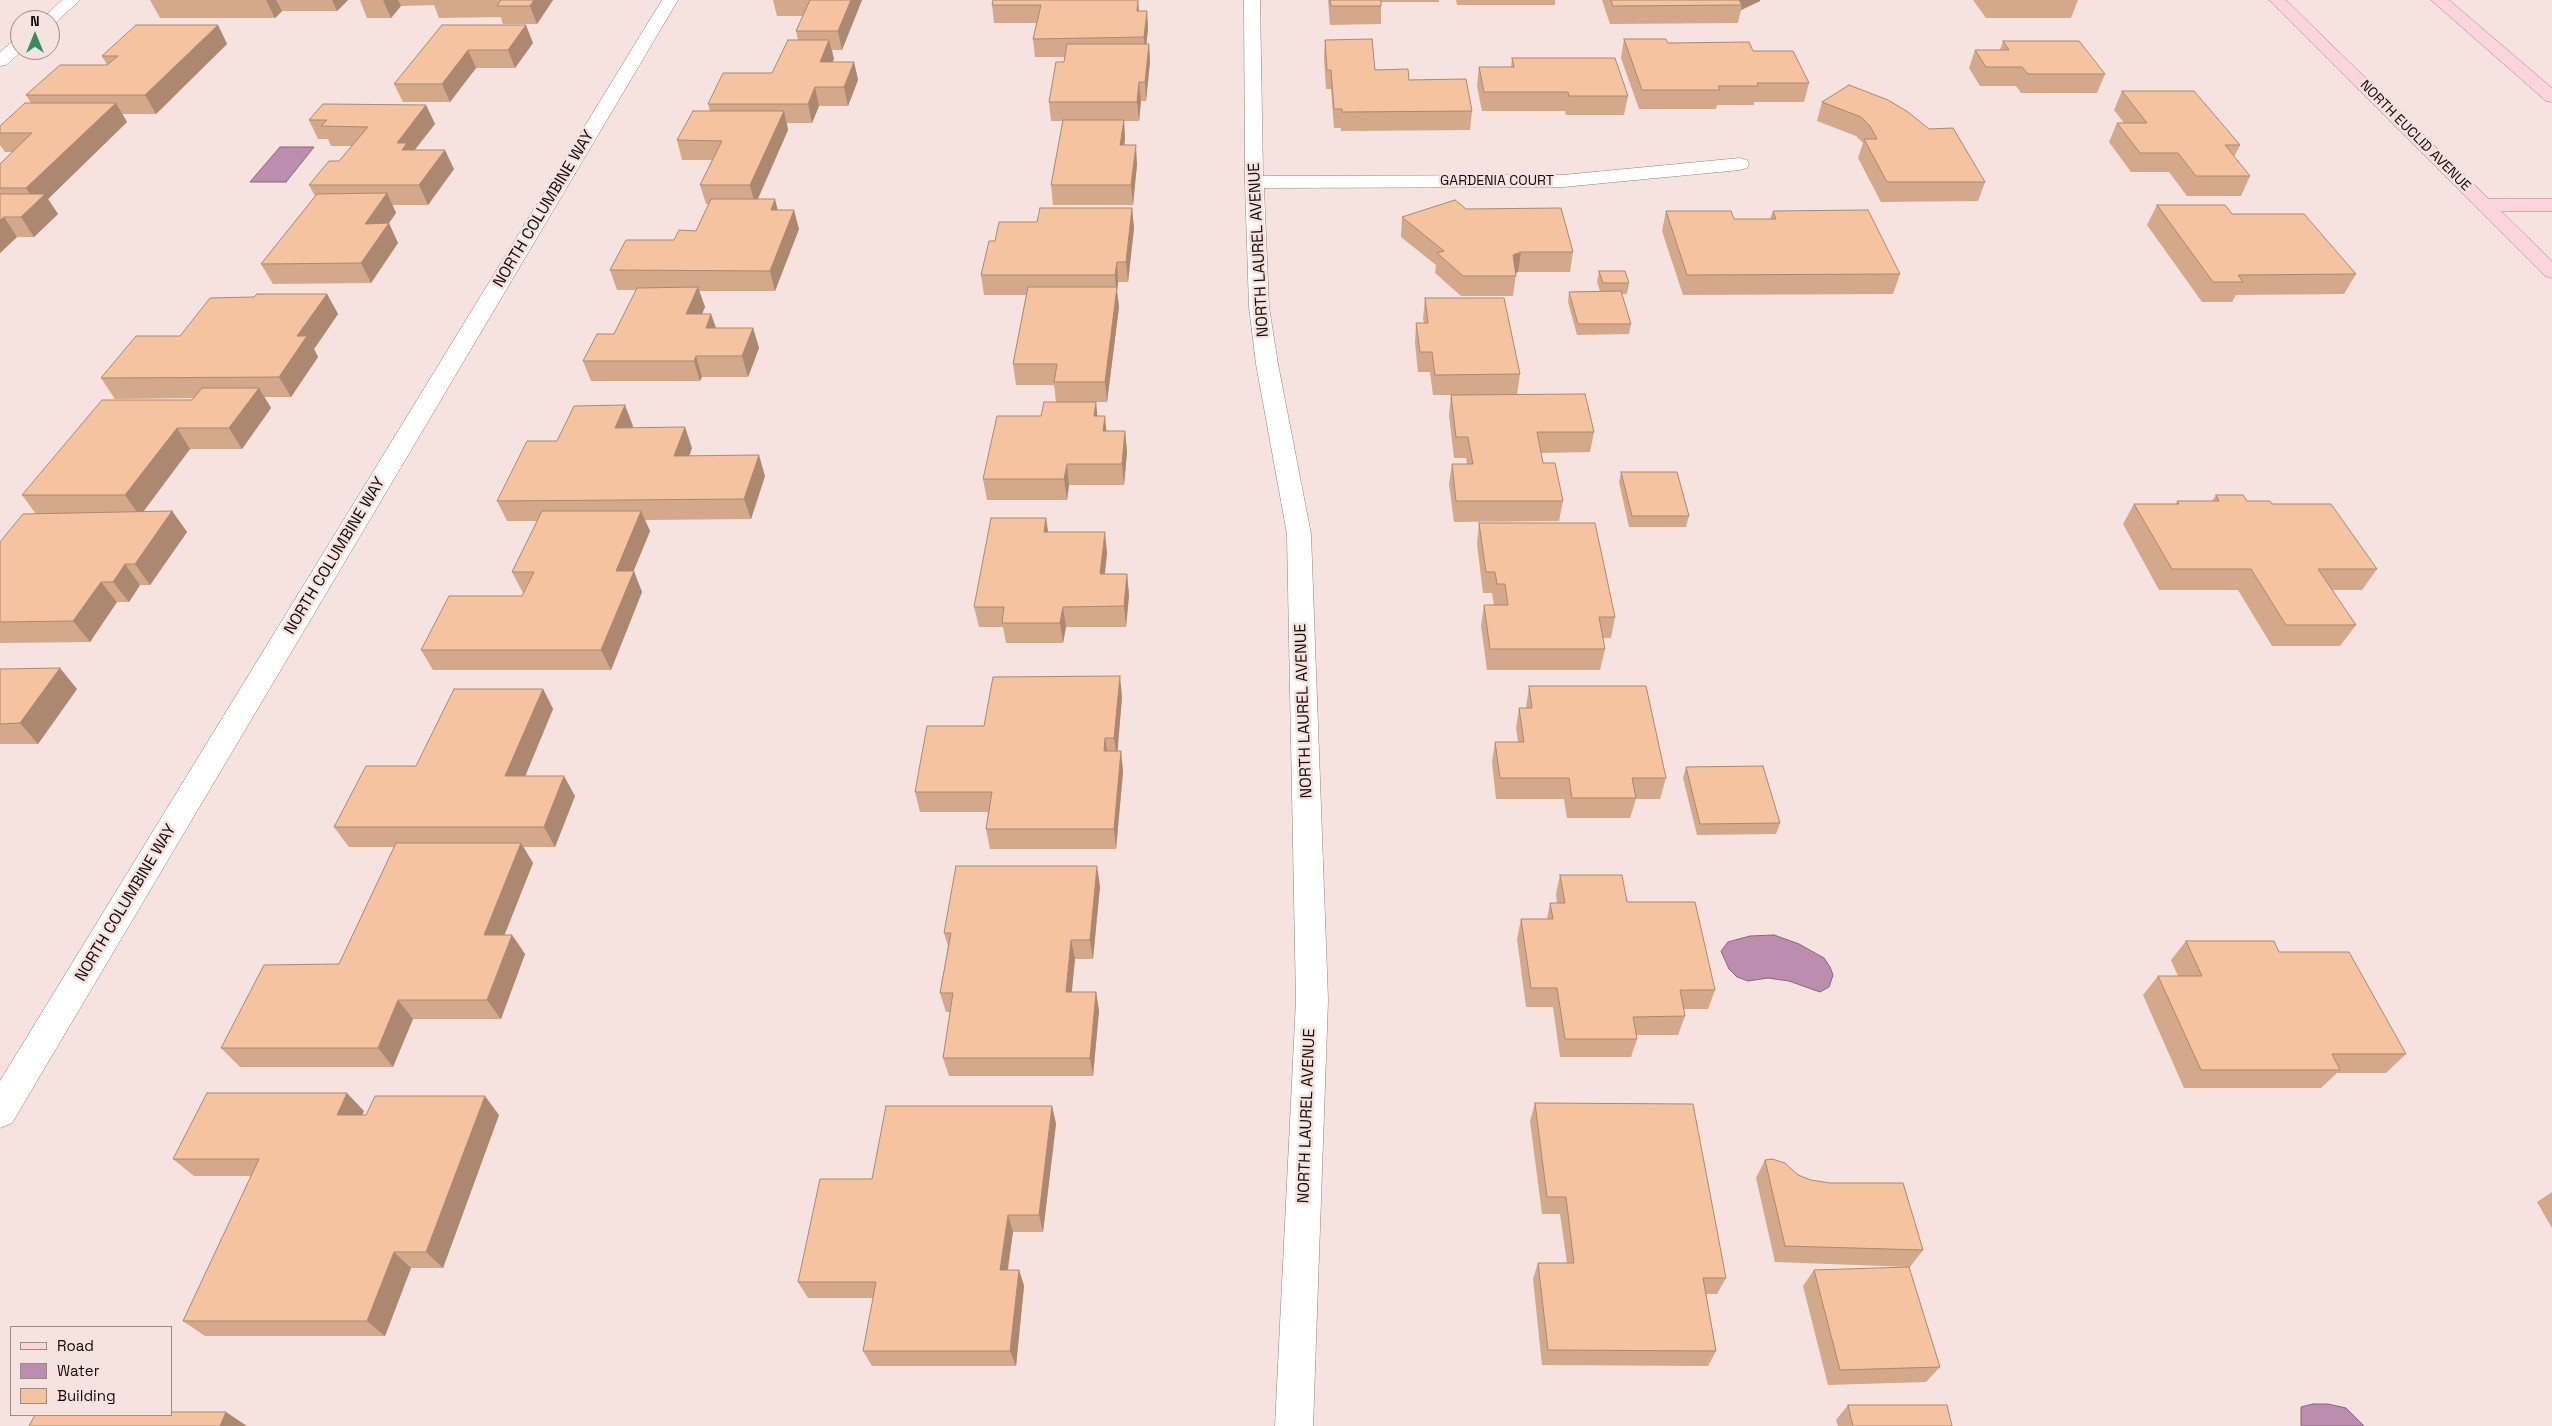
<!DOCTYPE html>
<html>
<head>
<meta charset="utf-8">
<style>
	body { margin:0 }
	#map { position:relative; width:2552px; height:1426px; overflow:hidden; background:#f6e2de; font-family:"Space Grotesk",sans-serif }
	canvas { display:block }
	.legend { position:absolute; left:10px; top:1326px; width:162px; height:90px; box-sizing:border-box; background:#f6e2de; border:1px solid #9a8c89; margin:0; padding:6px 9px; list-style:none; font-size:15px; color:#110b0a }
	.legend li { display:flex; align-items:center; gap:10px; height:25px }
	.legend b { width:25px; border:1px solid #9a8c89 }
	.north { position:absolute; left:10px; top:10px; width:50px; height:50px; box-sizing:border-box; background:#f6e2de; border:1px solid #9a8c89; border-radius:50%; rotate:0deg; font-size:14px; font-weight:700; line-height:20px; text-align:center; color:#110b0a }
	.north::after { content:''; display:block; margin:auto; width:18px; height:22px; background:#348e64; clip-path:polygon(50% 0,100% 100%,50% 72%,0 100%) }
</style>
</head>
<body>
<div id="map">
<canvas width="2552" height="1426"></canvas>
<ul class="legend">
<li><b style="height:6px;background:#fbd4dd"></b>Road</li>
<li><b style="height:14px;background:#bd8daf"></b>Water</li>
<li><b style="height:14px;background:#f6c3a1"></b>Building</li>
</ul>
<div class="north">N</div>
</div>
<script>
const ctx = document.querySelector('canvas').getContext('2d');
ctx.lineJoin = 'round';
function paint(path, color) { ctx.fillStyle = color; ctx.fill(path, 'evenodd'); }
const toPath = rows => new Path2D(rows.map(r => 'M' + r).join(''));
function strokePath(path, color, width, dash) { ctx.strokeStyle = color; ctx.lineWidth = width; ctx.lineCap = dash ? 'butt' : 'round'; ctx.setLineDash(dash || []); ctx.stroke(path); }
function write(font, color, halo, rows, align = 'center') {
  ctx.font = font + ' "Space Grotesk",sans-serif'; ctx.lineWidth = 5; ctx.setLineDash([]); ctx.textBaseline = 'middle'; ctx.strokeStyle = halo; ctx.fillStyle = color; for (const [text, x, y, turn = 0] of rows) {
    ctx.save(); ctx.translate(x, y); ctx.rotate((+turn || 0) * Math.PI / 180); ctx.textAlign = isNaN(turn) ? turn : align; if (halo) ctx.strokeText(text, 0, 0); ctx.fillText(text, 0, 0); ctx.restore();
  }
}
const water = toPath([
	[280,147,314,147,286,182,250,182,280,147],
	[1774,935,1799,944,1824,958,1830,967,1833,975,1829,987,1820,992,1789,981,1768,978,1748,981,1737,977,1729,969,1721,951,1728,942,1750,936,1774,935],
	[2313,1404,2328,1404,2346,1408,2364,1426,2301,1426,2301,1407,2313,1404]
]);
paint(water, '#bd8daf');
strokePath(water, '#89667e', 1);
const street = toPath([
	[62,0,80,0,55,23,50,25,50,20,41,20,62,0],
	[662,0,678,0,12,1123,0,1128,0,1081,662,0],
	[1244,0,1260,0,1263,176,1563,175,1740,158,1747,160,1749,164,1747,168,1740,170,1563,187,1264,188,1269,307,1278,364,1311,534,1328,1000,1313,1426,1275,1426,1296,1000,1287,534,1256,364,1249,307,1245,182,1244,0],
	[20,39,20,50,23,50,6,65,0,66,0,52,14,40,20,39]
]);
const primary = toPath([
	[2269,0,2286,0,2489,199,2552,199,2552,211,2501,211,2552,261,2552,278,2545,276,2269,0],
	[2431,0,2449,0,2552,88,2552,102,2546,101,2431,0]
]);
strokePath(street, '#93817e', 1);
strokePath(primary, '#a77b84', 1);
paint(street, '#fff');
paint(primary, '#fbd4dd');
paint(toPath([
	[150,0,348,0,337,11,282,11,275,18,160,18],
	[360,0,553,0,537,24,503,24,501,17,439,18,434,5,401,6,391,18,367,18],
	[773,0,862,0,842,50,832,50,834,59,832,62,854,62,858,80,848,106,819,106,812,123,787,123,788,130,758,199,778,210,799,229,775,291,699,291,705,307,702,314,711,314,716,328,753,328,759,348,748,377,702,377,700,381,591,381,583,361,614,334,636,290,617,290,610,270,674,240,696,231,709,204,706,204,700,185,712,160,682,160,677,140,710,111,708,104,772,73,798,40,796,31,803,16,777,16],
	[1138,0,1139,11,1147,11,1148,29,1146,44,1149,44,1150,62,1146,101,1141,101,1139,121,1124,121,1125,139,1124,145,1137,164,1133,205,1053,205,1051,185,1063,121,1051,121,1049,102,1064,62,1065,57,1035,57,1033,39,1037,23,994,23,992,5],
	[1328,0,1439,0,1439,2,1381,2,1381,24,1330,25],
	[1456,0,1555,0,1555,5,1457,5],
	[1602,0,1760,0,1760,1,1741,10,1738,23,1610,24],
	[1973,0,2078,0,2071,18,1986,18],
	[218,25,227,44,156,114,122,114,127,122,48,199,58,214,34,237,17,237,0,253,0,164,12,152,5,152,0,145,0,126,31,103,26,95,107,65,102,56],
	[442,25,533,43,515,68,476,68,450,102,403,102,394,84],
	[1624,39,1753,51,1809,83,1804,102,1754,102,1754,105,1717,105,1716,109,1639,109,1621,58],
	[1325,40,1375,70,1409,80,1472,111,1470,130,1341,131,1341,128,1334,128,1331,89,1326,89,1324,58],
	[2003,41,2105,74,2097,93,2021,93,2016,86,1980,86,1969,68,1975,50,2000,50],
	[1512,58,1628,96,1624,115,1566,115,1565,111,1482,111,1477,86,1479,67,1511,67],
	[1849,85,1985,182,1978,201,1881,202,1858,158,1863,143,1856,136,1817,121,1822,102],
	[2122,91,2240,145,2234,157,2250,176,2241,196,2187,196,2169,172,2131,172,2109,142,2117,123,2124,123,2114,110],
	[426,105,435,124,415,150,454,169,428,205,392,205,396,213,388,224,398,243,371,283,273,284,261,264,315,196,309,185,339,161,352,146,331,146,328,139,318,139,309,120],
	[2157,205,2232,214,2356,274,2344,294,2236,295,2232,302,2202,302,2147,225],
	[1132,208,1134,228,1128,282,1118,282,1117,291,1119,307,1107,402,1096,402,1097,416,1106,431,1125,431,1127,452,1124,485,1069,485,1067,500,987,500,983,479,1041,416,1056,402,1054,385,1016,385,1013,364,1026,295,984,295,981,275,995,241,1037,222],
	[1466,209,1573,252,1570,272,1518,272,1516,273,1513,296,1461,296,1435,273,1436,265,1401,237,1402,217],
	[1666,211,1734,219,1770,219,1773,211,1900,274,1893,294,1683,295,1662,231],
	[1599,271,1629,283,1627,294,1622,294,1631,324,1629,334,1577,335,1568,302,1569,292,1600,291,1597,282],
	[327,294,338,314,314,349,318,357,291,397,264,397,271,408,242,449,190,449,143,512,172,511,187,532,150,585,140,585,129,602,117,602,90,642,0,643,0,542,36,514,22,495,192,400,194,398,115,399,101,378,180,336,254,297],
	[1425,298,1520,374,1517,394,1594,432,1590,452,1541,453,1543,463,1563,501,1559,521,1454,522,1449,484,1452,464,1467,464,1466,458,1454,458,1449,415,1451,395,1433,395,1430,372,1418,372,1415,343,1416,323,1424,323,1423,319],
	[633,426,632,428,692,448,689,456,765,476,751,519,645,520,650,531,633,571,642,592,611,670,433,670,421,650,522,596,524,593,523,593,512,572,537,521,507,521,497,501,557,441],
	[1621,472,1689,516,1686,527,1629,527,1619,482],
	[2216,495,2247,501,2272,504,2377,569,2362,590,2332,590,2356,625,2340,646,2272,646,2238,590,2159,590,2123,524,2134,504,2176,504,2177,501,2212,501],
	[1046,518,1048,532,1107,553,1105,574,1127,574,1129,595,1126,627,1066,627,1063,643,1006,643,1003,627,979,627,974,607],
	[1479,523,1615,617,1611,638,1603,638,1605,649,1600,670,1487,670,1481,626,1484,605,1502,605,1494,605,1492,593,1483,593,1477,544],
	[0,669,77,689,38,744,0,744],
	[1529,686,1666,778,1660,799,1636,799,1630,818,1567,818,1564,799,1496,799,1492,762,1495,742,1518,742,1516,728,1519,708,1526,708],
	[543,689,553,709,525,776,575,796,555,847,523,847,533,863,504,935,512,935,525,954,501,1019,413,1019,393,1067,240,1067,221,1048,339,964,394,847,349,847,334,827,416,766],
	[1122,697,1117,751,1121,751,1123,772,1116,849,990,849,986,829,988,812,920,812,915,792,984,726],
	[1686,767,1780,823,1776,834,1697,835,1683,778],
	[1560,875,1627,902,1715,990,1708,1009,1684,1009,1685,1016,1678,1035,1636,1035,1637,1039,1631,1057,1560,1057,1553,1007,1526,1007,1517,939,1521,919,1547,919,1550,903,1557,903,1556,894],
	[1100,886,1093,959,1075,959,1071,992,1096,992,1099,1011,1093,1076,949,1076,943,1058,950,1012,946,1012,940,993,948,946,944,933],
	[2186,941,2279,952,2406,1054,2386,1073,2337,1073,2321,1088,2184,1088,2143,995,2158,976,2178,976,2171,960],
	[1535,1103,1726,1278,1717,1294,1706,1294,1716,1351,1708,1366,1542,1365,1533,1279,1538,1263,1567,1263,1560,1214,1542,1214,1530,1121],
	[1052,1106,1056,1124,1043,1232,1013,1232,1008,1270,1019,1270,1024,1286,1016,1366,872,1366,863,1351,873,1298,808,1298,798,1282,872,1179],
	[364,1111,362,1115,499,1115,443,1268,411,1268,385,1336,205,1336,183,1321,251,1176,194,1176,173,1159],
	[1765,1160,1798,1175,1923,1250,1910,1267,1775,1262,1756,1178],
	[2552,1192,2552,1228,2537,1202],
	[1814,1270,1940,1367,1926,1382,1828,1385,1803,1286],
	[1848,1405,1952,1426,1838,1426,1836,1420]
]), '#d4a88a');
paint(toPath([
	[266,0,276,0,282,11,275,18],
	[332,0,348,0,337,11],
	[383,0,398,0,401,6,391,18],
	[534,0,553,0,537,24,530,6],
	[851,0,862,0,842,50,838,31],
	[1138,0,1139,16,1137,11],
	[1736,0,1760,0,1760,1,1741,10,1742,5],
	[1147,11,1148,29,1145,56,1144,37],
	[218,25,227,44,156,114,145,95],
	[526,25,533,43,515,68,508,50],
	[829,40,834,59,824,80,820,62],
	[1149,44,1150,62,1146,101,1145,82],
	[468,50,476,68,450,102,442,84],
	[854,62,858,80,848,106,844,87],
	[1139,82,1141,101,1139,121,1137,102],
	[815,87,819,106,812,123,808,104],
	[116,103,127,122,48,199,58,214,34,237,21,217,36,203,26,188],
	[426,105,435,124,412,153,410,169,397,143],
	[784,111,788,130,755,205,750,185],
	[1124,120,1125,139,1122,164,1120,145],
	[1136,145,1137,164,1133,205,1131,185],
	[445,150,454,169,428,205,419,185],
	[387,193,396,213,387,226,389,223,398,243,371,283,361,263,365,224],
	[775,199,780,219,771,210],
	[1132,208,1134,228,1128,282,1126,262],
	[794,210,799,229,775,291,770,271],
	[4,217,17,237,0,253,0,220],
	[1521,252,1518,272,1510,275,1513,255],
	[1117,262,1118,282,1117,291,1119,307,1107,402,1105,382,1116,291,1115,275],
	[698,287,705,307,693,334,686,314],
	[327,294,338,314,314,349,318,357,291,397,279,377,297,336],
	[711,314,718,334,706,328],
	[753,328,759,348,748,377,742,356],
	[696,356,702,377,700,381,694,361],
	[259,388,271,408,242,449,229,428],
	[1096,402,1098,423,1094,416],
	[625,405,633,426,623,448,615,428],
	[1105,416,1107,437,1103,431],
	[685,427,692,448,682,476,674,456],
	[177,428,190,449,140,516,125,495],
	[1125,431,1127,452,1124,485,1122,464],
	[759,455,765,476,751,519,744,499],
	[1067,464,1069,485,1067,500,1064,479],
	[172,511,187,532,150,585,135,564],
	[641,511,650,531,625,592,616,571],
	[1046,518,1049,539,1044,532],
	[1105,532,1107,553,1102,595,1100,574],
	[125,564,140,585,129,602,113,582],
	[634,571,642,592,611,670,601,650],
	[1127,574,1129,595,1126,627,1124,606],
	[101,582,117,602,90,642,73,621],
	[1063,607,1066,627,1063,643,1060,623],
	[60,668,77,689,38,744,20,723],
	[1120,676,1122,697,1117,758,1114,738],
	[543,689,553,709,517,796,505,776],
	[1105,738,1108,758,1104,751],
	[1121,751,1123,772,1116,849,1114,829],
	[564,776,575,796,555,847,544,827],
	[521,843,533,863,497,954,484,935],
	[1097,866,1100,886,1093,959,1090,940],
	[512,935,525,954,501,1019,487,1000],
	[1071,940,1075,959,1070,1011,1066,992],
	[1096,992,1099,1011,1093,1076,1090,1058],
	[398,1000,413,1019,393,1067,378,1048],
	[347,1093,364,1111,354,1133,337,1115],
	[485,1096,499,1115,443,1268,426,1252],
	[1052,1106,1056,1124,1043,1232,1039,1215],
	[1008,1215,1013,1232,1005,1286,1000,1270],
	[394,1252,411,1268,385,1336,367,1321],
	[1019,1270,1024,1286,1016,1366,1010,1351],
	[226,1412,247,1426,220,1426]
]), '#ac8871');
const building = toPath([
	[501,0,534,0,530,6,497,6,501,0],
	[810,0,851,0,838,31,796,31,810,0],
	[993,0,1138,0,1137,11,1147,11,1144,37,1033,39,1041,5,992,5,993,0],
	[1330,0,1381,0,1381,6,1331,6,1330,0],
	[1611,0,1739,0,1742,5,1613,6,1611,0],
	[136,25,218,25,145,95,26,95,60,65,107,65,118,56,102,56,136,25],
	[442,25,526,25,508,50,468,50,442,84,394,84,442,25],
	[1372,39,1375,70,1408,69,1409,80,1466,79,1472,111,1342,112,1342,109,1334,109,1331,70,1327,70,1325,40,1372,39],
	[1624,39,1666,39,1668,43,1749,42,1753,51,1793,51,1809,83,1757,83,1758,86,1718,86,1720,90,1642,90,1624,39],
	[788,40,829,40,820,62,854,62,844,87,815,87,808,104,708,104,723,73,772,73,788,40],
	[2003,41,2079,41,2105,74,2028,74,2022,67,1986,67,1975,50,2009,50,2003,41],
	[1067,44,1149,44,1145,82,1139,82,1137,102,1049,102,1056,62,1064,62,1067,44],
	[1512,58,1615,58,1628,96,1569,96,1568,92,1484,92,1479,67,1514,67,1512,58],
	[1849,85,1888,100,1908,112,1929,129,1953,128,1985,182,1887,182,1864,139,1877,139,1870,126,1861,117,1822,102,1849,85],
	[2122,91,2194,91,2240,145,2225,145,2250,176,2196,176,2178,153,2140,153,2117,123,2147,123,2122,91],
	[25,103,116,103,26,188,0,188,0,164,32,133,0,133,0,126,25,103],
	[323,104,426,105,397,143,407,143,402,150,445,150,419,185,309,185,329,161,339,161,368,127,321,126,327,120,309,120,323,104],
	[693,111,784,111,750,185,700,185,722,141,677,140,693,111],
	[1063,120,1124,120,1120,145,1136,145,1131,185,1051,185,1063,120],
	[387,193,365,224,389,223,361,263,261,264,317,194,387,193],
	[0,194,45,194,21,217,4,217,0,220,0,194],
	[711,199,775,199,771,210,794,210,770,271,610,270,626,240,674,240,679,230,696,231,711,199],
	[1455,200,1466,209,1561,208,1573,252,1521,252,1513,255,1516,276,1463,276,1437,253,1444,251,1402,217,1455,200],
	[2157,205,2225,205,2232,214,2304,214,2356,274,2238,275,2243,282,2213,282,2157,205],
	[1040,208,1132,208,1126,262,1117,262,1115,275,981,275,989,241,995,241,999,222,1037,222,1040,208],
	[1868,210,1900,274,1687,275,1666,211,1731,211,1734,219,1776,219,1773,211,1868,210],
	[1599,271,1625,271,1629,283,1603,283,1599,271],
	[698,287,686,314,711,314,706,328,753,328,742,356,696,356,694,361,583,361,597,334,614,334,637,288,698,287],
	[1028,287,1117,287,1105,382,1054,382,1057,364,1013,364,1028,287],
	[1621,291,1631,324,1578,324,1569,292,1621,291],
	[257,294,327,294,297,336,307,336,279,377,101,378,136,336,180,336,210,298,254,297,257,294],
	[1425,298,1504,298,1520,374,1435,375,1432,352,1420,352,1416,323,1428,323,1425,298],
	[202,388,259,388,229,428,177,428,125,495,22,495,102,400,192,400,202,388],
	[1585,394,1594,432,1537,432,1543,463,1555,463,1563,501,1456,501,1452,464,1473,464,1468,437,1456,437,1451,395,1585,394],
	[1044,402,1096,402,1094,416,1105,416,1103,431,1125,431,1122,464,1067,464,1064,479,983,479,997,416,1041,416,1044,402],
	[625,405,615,428,685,427,674,456,759,455,744,499,497,501,527,441,557,441,574,406,625,405],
	[1621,472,1677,472,1689,516,1632,516,1621,472],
	[2216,495,2243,495,2247,501,2270,501,2272,504,2331,504,2377,569,2318,569,2356,625,2286,625,2251,569,2172,569,2134,504,2179,504,2177,501,2219,501,2216,495],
	[172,511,135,564,125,564,113,582,101,582,73,621,0,622,0,542,23,514,172,511],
	[542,511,641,511,616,571,634,571,601,650,421,650,449,596,522,596,534,572,512,572,542,511],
	[991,518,1046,518,1044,532,1105,532,1100,574,1127,574,1124,606,1063,607,1060,623,1002,623,1004,607,974,607,991,518],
	[1479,523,1595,523,1615,617,1599,617,1605,649,1490,649,1484,605,1508,605,1505,584,1497,584,1495,572,1486,572,1479,523],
	[60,668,20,723,0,724,0,669,60,668],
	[1120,676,1114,738,1105,738,1104,751,1121,751,1114,829,986,829,992,792,915,792,927,726,984,726,993,677,1120,676],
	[1529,686,1646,686,1666,778,1632,778,1636,798,1572,798,1569,778,1500,778,1495,742,1524,742,1519,708,1532,708,1529,686],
	[454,689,543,689,505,776,564,776,544,827,334,827,366,766,416,766,454,689],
	[1763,766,1780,823,1700,824,1686,767,1763,766],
	[396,843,521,843,484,935,512,935,487,1000,398,1000,378,1048,221,1048,264,965,339,964,396,843],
	[956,866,1097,866,1090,940,1071,940,1066,992,1096,992,1090,1058,943,1058,953,993,940,993,951,933,944,933,956,866],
	[1560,875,1622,875,1627,902,1695,902,1715,990,1680,990,1685,1016,1633,1017,1637,1039,1565,1039,1557,988,1531,988,1521,919,1553,919,1550,903,1565,903,1560,875],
	[2186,941,2274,941,2279,952,2349,952,2406,1054,2332,1054,2340,1070,2201,1070,2158,976,2202,976,2186,941],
	[207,1093,347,1093,337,1115,366,1115,375,1096,485,1096,426,1252,394,1252,367,1321,183,1321,259,1159,173,1159,207,1093],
	[1535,1103,1693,1104,1726,1278,1703,1278,1716,1351,1548,1350,1538,1263,1574,1263,1566,1197,1547,1197,1535,1103],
	[886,1106,1052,1106,1039,1215,1008,1215,1000,1270,1019,1270,1010,1351,863,1351,876,1282,798,1282,820,1179,872,1179,886,1106],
	[1772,1159,1785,1163,1798,1175,1811,1180,1830,1183,1903,1183,1923,1250,1785,1246,1765,1160,1772,1159],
	[1909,1267,1940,1367,1840,1370,1814,1270,1909,1267],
	[1848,1405,1947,1405,1952,1426,1853,1426,1848,1405],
	[171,1412,226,1412,220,1426,29,1426,35,1415,171,1415,171,1412]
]);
paint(building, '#f6c3a1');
strokePath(building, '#ac8871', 1);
write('14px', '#110b0a', '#f6e2de', [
	["NORTH EUCLID AVENUE",2415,136,45],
	["GARDENIA COURT",1497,181]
]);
write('16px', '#110b0a', '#f6e2de', [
	["NORTH COLUMBINE WAY",544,209,-59],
	["NORTH LAUREL AVENUE",1259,250,-93],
	["NORTH COLUMBINE WAY",335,556,-59],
	["NORTH LAUREL AVENUE",1304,711,-92],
	["NORTH COLUMBINE WAY",126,903,-59],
	["NORTH LAUREL AVENUE",1307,1116,-88]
]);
</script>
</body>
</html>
